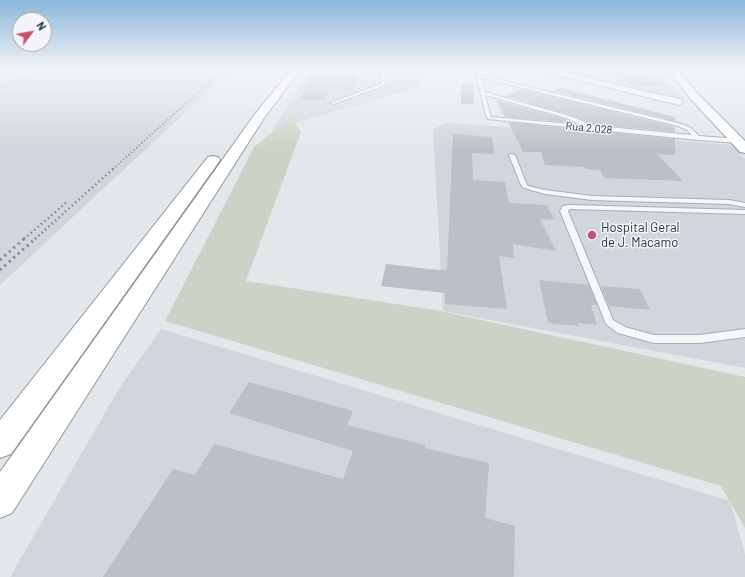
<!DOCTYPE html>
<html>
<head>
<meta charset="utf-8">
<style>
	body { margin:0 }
	#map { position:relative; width:745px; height:577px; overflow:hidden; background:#e3e7ea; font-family:Barlow,sans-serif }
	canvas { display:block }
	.north { position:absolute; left:12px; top:12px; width:40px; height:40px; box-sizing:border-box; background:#f3f5f7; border:1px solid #a3a9ae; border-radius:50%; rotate:58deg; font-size:11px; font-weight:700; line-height:16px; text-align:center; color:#2c3641 }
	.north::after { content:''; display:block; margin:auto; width:14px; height:18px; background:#c35471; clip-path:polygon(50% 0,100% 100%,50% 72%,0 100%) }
</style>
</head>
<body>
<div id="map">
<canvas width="745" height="577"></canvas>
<div class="north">N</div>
</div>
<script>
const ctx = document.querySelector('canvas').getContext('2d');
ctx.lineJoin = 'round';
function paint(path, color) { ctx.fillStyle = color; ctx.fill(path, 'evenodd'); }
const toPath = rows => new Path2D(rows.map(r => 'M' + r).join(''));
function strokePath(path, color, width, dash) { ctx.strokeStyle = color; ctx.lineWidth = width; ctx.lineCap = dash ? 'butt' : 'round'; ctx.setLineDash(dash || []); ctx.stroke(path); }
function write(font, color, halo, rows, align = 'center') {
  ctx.font = font + ' Barlow,sans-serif'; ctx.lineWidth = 3; ctx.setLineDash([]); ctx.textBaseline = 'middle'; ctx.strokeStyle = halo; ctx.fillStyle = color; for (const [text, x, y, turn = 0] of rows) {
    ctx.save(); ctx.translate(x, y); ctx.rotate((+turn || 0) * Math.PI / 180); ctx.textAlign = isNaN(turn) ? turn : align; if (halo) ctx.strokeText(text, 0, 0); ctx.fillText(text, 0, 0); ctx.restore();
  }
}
paint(toPath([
	[0,70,39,71,232,70,216,84,0,285],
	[310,70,422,70,422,86,272,130],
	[544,70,647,70,660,77,688,101],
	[452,123,733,145,745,159,745,368,443,311,433,130,443,124],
	[161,329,730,501,745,554,745,577,10,577,120,387]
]), '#d1d6dc');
paint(toPath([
	[291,117,301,132,246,281,435,310,745,377,745,528,721,486,165,321,254,147]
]), '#cad3c5');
paint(toPath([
	[313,70,358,70,353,90,329,89,325,100,300,100],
	[606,70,637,70,665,85,633,86],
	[461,83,474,84,474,104,461,104],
	[561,88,675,117,675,121,553,91],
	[522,89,675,127,675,132,589,124,586,121,570,115,505,96],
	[496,100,565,119,573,123,505,117],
	[508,122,675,139,675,155,657,154,683,181,604,178,600,170,586,169,584,167,545,165,541,152,523,152],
	[453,134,492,137,494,154,472,153,473,180,505,182,509,203,547,205,554,220,540,219,556,251,513,244,514,258,499,256,507,309,445,304,445,293,381,286,386,264,438,270,447,270],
	[539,280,589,285,597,305,591,305,597,325,578,323,579,326,548,323],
	[601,286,640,289,650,310,609,306],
	[249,382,353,411,347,425,425,445,425,448,489,463,485,518,515,526,514,577,103,577,173,469,195,475,214,444,343,479,353,451,229,413]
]), '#bbc0c6');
const service = toPath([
	[382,70,386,70,385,84,383,86,334,104,330,103,381,84,382,70],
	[475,70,479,70,480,75,682,124,691,128,699,136,738,139,741,141,738,143,698,140,488,119,486,116,475,70],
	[481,78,678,126,687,130,692,135,588,125,585,122,570,116,485,92,481,78],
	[485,95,566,118,582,125,491,117,485,95],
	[510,154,515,155,526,183,528,186,545,190,592,196,729,200,745,203,745,207,729,204,592,200,545,194,524,188,521,185,509,155,510,154],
	[570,205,745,210,745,214,570,209,568,211,613,320,625,327,654,335,700,335,745,329,745,337,700,343,654,343,618,333,606,324,560,211,563,206,570,205]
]);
const minor = toPath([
	[0,70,5,70,0,73,0,70],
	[537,70,553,70,679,99,684,102,679,105,537,70]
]);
const trunk = toPath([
	[291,70,300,70,264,118,12,513,0,518,0,472,255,114,291,70],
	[669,70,678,70,697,93,745,141,745,153,740,152,689,97,669,70],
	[213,156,218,157,220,160,218,163,11,454,0,458,0,420,208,157,213,156]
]);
strokePath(service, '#a8aeb4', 2);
strokePath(minor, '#a8aeb4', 2);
strokePath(trunk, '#8c969f', 2);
paint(service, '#f5f7f8');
paint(minor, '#f5f7f8');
paint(trunk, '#fff');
strokePath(toPath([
	[0,86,54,70],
	[174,114,224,70]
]), '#7e8892', 1.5, [1, 2]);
strokePath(toPath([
	[113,169,175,113]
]), '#7e8892', 2, [1, 2.5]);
strokePath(toPath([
	[24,239,68,201],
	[35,239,114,168]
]), '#7e8892', 2.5, [1.5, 3]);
strokePath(toPath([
	[0,260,25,238],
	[0,270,36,238]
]), '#7e8892', 3, [2, 4]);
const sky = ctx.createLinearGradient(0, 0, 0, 151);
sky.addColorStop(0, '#8cb6da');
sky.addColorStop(0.46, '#f2f4f6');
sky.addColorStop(1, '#f2f4f600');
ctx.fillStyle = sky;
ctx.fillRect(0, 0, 745, 151);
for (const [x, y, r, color] of [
	[592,235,5,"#c35471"]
]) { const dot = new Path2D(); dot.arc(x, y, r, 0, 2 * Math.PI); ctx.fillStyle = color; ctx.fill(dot); strokePath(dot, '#f3f5f7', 1.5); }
write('11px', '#2c3641', '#f3f5f7', [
	["Rua 2.028",589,128,5]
]);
write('13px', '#2c3641', '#f3f5f7', [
	["Hospital Geral",601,228],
	["de J. Macamo",601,243]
], 'left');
</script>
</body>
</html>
